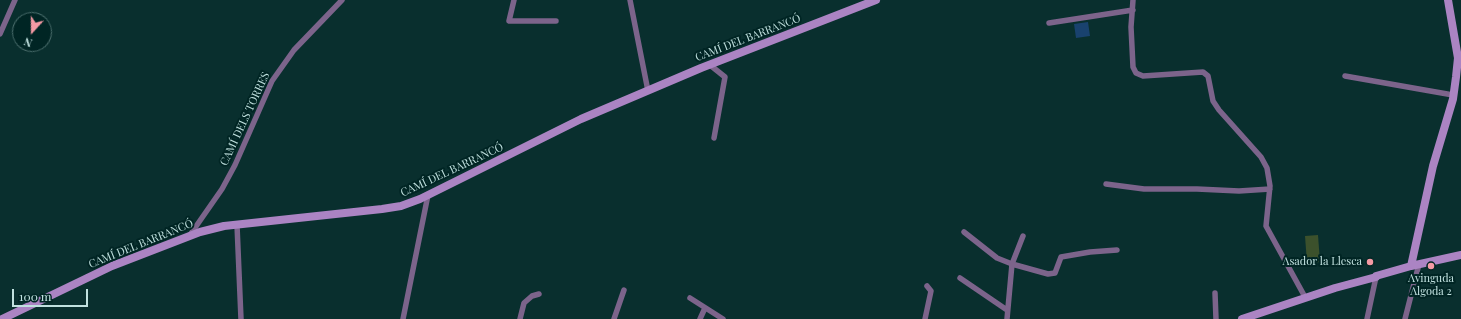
<!DOCTYPE html>
<html>
<head>
<meta charset="utf-8">
<style>
	body { margin:0 }
	#map { position:relative; width:1461px; height:319px; overflow:hidden; background:#092f2e; font-family:"Playfair Display",serif }
	canvas { display:block }
	.north { position:absolute; left:12px; top:12px; width:40px; height:40px; box-sizing:border-box; background:#002524; border:1px solid #4d706f; border-radius:50%; rotate:201deg; font-size:11px; font-weight:700; line-height:16px; text-align:center; color:#c0e1df }
	.north::after { content:''; display:block; margin:auto; width:14px; height:18px; background:#f49aa4; clip-path:polygon(50% 0,100% 100%,50% 72%,0 100%) }
	.scale { position:absolute; left:12px; top:289px; width:76px; height:18px; box-sizing:border-box; border:2px solid #c0e1df; border-top:0; padding-left:5px; font-size:12px; line-height:14px; white-space:nowrap; color:#c0e1df; -webkit-text-stroke:3px #002524; paint-order:stroke }
</style>
</head>
<body>
<div id="map">
<canvas width="1461" height="319"></canvas>
<div class="north">N</div>
<div class="scale">100 m</div>
</div>
<script>
const ctx = document.querySelector('canvas').getContext('2d');
ctx.lineJoin = 'round';
function paint(path, color) { ctx.fillStyle = color; ctx.fill(path, 'evenodd'); }
const toPath = rows => new Path2D(rows.map(r => 'M' + r).join(''));
function strokePath(path, color, width, dash) { ctx.strokeStyle = color; ctx.lineWidth = width; ctx.lineCap = dash ? 'butt' : 'round'; ctx.setLineDash(dash || []); ctx.stroke(path); }
function write(font, color, halo, rows, align = 'center') {
  ctx.font = font + ' "Playfair Display",serif'; ctx.lineWidth = 4; ctx.setLineDash([]); ctx.textBaseline = 'middle'; ctx.strokeStyle = halo; ctx.fillStyle = color; for (const [text, x, y, turn = 0] of rows) {
    ctx.save(); ctx.translate(x, y); ctx.rotate((+turn || 0) * Math.PI / 180); ctx.textAlign = isNaN(turn) ? turn : align; if (halo) ctx.strokeText(text, 0, 0); ctx.fillText(text, 0, 0); ctx.restore();
  }
}
paint(toPath([
	[1318,235,1320,262,1307,263,1305,236]
]), '#3c512c');
paint(toPath([
	[1088,22,1090,36,1076,38,1074,24]
]), '#19426e');
strokePath(toPath([
	[514,0,509,21,556,21],
	[630,0,648,91],
	[1133,0,1131,27,1133,67,1136,73,1143,76,1203,72,1208,76,1213,101,1219,110,1261,157,1267,168,1270,186,1266,226,1305,297],
	[1049,23,1133,10],
	[0,34,15,0],
	[710,65,725,77,714,138],
	[1345,76,1453,95],
	[1106,184,1144,189,1197,189,1239,191,1270,189],
	[237,225,241,319],
	[964,232,997,258,1012,264,1048,274,1055,273,1061,257,1090,252,1117,250],
	[190,235,222,189,235,165,272,81,294,50,342,0],
	[960,278,1007,310],
	[1215,293,1216,319],
	[690,298,723,319],
	[403,319,428,195],
	[520,319,524,303,532,296,539,294],
	[614,319,624,290],
	[700,319,705,308],
	[925,319,931,291,927,286],
	[1007,319,1012,264,1023,236],
	[1367,319,1376,277],
	[1405,319,1419,264]
]), '#7c648b', 5.5);
strokePath(toPath([
	[1411,266,1433,166,1453,99,1456,77,1458,58,1448,0],
	[2,319,112,266,200,232,224,226,382,209,401,206,420,199,581,119,701,68,876,0],
	[1242,319,1335,288,1376,277,1376,276,1411,266,1461,255]
]), '#ab84c3', 8);
for (const [x, y, r, color] of [
	[1370,262,4,"#f49aa4"],
	[1431,266,4,"#f49aa4"]
]) { const dot = new Path2D(); dot.arc(x, y, r, 0, 2 * Math.PI); ctx.fillStyle = color; ctx.fill(dot); strokePath(dot, '#002524', 1.5); }
write('11px', '#c0e1df', '#002524', [
	["CAMÍ DEL BARRANCÓ",748,38,-21],
	["CAMÍ DELS TORRES",245,119,-65],
	["CAMÍ DEL BARRANCÓ",452,170,-25],
	["CAMÍ DEL BARRANCÓ",141,244,-22]
]);
write('11px', '#c0e1df', '#002524', [
	["Asador la Llesca",1362,262],
	["Avinguda",1431,279,"center"],
	["Algoda 2",1431,292,"center"]
], 'right');
</script>
</body>
</html>
